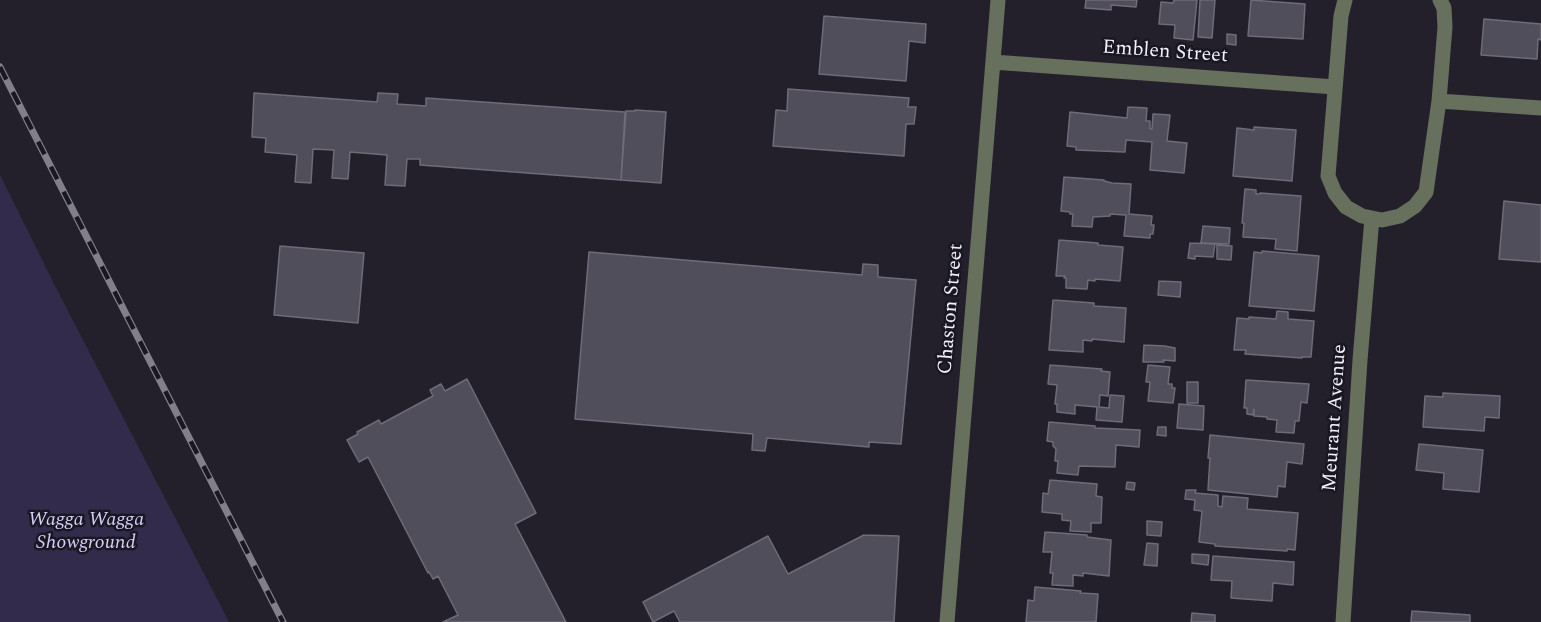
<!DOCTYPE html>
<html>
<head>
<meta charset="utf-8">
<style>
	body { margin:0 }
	canvas { display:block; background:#23202c }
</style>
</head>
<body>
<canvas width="1541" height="622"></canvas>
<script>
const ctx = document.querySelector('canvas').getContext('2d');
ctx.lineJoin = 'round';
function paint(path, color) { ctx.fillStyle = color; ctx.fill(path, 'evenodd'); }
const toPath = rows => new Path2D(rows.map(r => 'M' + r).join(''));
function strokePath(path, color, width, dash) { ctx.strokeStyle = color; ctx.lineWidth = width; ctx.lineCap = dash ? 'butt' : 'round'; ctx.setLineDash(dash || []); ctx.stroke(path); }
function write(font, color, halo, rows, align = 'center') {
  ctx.font = font + ' Spectral,serif'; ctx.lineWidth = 5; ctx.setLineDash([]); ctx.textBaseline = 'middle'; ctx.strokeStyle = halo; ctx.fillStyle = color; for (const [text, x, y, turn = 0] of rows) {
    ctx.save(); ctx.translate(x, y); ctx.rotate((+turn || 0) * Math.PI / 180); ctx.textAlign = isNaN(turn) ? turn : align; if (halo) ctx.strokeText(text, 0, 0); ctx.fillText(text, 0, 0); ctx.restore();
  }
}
paint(toPath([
	[0,175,55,286,229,622,0,622]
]), '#332b4c');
const building = toPath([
	[1086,0,1137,0,1136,7,1111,5,1111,10,1085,8,1086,0],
	[1174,0,1197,0,1193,40,1174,38,1175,25,1159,24,1161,2,1173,3,1174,0],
	[1200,0,1215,0,1212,38,1198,37,1200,0],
	[1251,0,1305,4,1303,39,1248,36,1251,0],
	[824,16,926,24,925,43,909,41,906,81,819,74,824,16],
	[1484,19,1541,24,1541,40,1538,39,1537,59,1481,55,1484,19],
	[1227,34,1236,35,1236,45,1227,44,1227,34],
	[788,89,909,98,908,107,916,107,914,124,906,124,904,156,773,146,776,110,787,111,788,89],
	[254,93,377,102,378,93,398,94,397,104,426,106,426,98,625,112,621,180,420,165,420,159,407,159,405,186,385,185,387,155,350,152,348,179,332,178,334,150,313,149,311,183,295,182,297,155,265,152,266,138,252,137,254,93],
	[1128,107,1147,108,1146,121,1150,121,1150,129,1152,129,1153,114,1170,115,1167,141,1187,143,1184,173,1150,170,1152,142,1126,140,1125,152,1076,150,1076,147,1067,146,1070,112,1127,118,1128,107],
	[635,110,666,112,661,183,621,180,626,111,635,111,635,110],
	[1254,127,1296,130,1292,181,1233,176,1237,128,1254,130,1254,127],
	[1064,177,1104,180,1104,181,1112,183,1131,184,1129,214,1152,216,1151,225,1154,225,1153,234,1150,234,1150,238,1124,236,1126,215,1110,214,1110,216,1093,217,1092,227,1072,226,1073,214,1070,214,1070,212,1061,211,1064,177],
	[1245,189,1256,190,1256,194,1260,194,1260,193,1301,196,1297,251,1275,249,1276,239,1243,237,1244,223,1242,223,1245,189],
	[1504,201,1541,205,1541,262,1499,259,1504,201],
	[1203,226,1230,228,1229,244,1201,243,1203,226],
	[1059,240,1098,243,1098,245,1123,247,1120,281,1095,279,1095,281,1088,280,1087,289,1066,288,1066,278,1064,278,1065,276,1056,276,1059,240],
	[1190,243,1215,244,1213,257,1195,256,1195,259,1188,258,1190,243],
	[1217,245,1232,246,1231,260,1217,259,1217,245],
	[280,246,364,253,358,323,274,315,280,246],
	[1262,251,1319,256,1314,311,1249,306,1254,252,1262,253,1262,251],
	[589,252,862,275,863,264,878,265,878,277,916,280,901,444,869,442,869,447,767,438,765,451,752,450,753,434,575,419,589,252],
	[1159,281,1181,282,1180,297,1158,295,1159,281],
	[1053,300,1094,303,1094,306,1126,308,1124,342,1092,339,1092,341,1083,340,1083,352,1049,350,1053,300],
	[1277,311,1288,312,1288,319,1314,321,1311,357,1302,357,1302,358,1245,354,1246,350,1234,350,1237,318,1249,319,1249,317,1276,319,1277,311],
	[1144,345,1165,346,1175,348,1175,361,1163,360,1164,362,1143,362,1144,345],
	[1050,365,1102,369,1101,371,1110,372,1108,396,1100,395,1099,407,1109,408,1110,395,1124,396,1122,422,1096,420,1097,407,1075,405,1075,414,1057,412,1057,404,1055,404,1057,385,1048,384,1050,365],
	[1148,365,1170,367,1168,384,1172,384,1172,388,1175,388,1173,403,1148,401,1150,382,1146,382,1148,365],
	[467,379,536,513,515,524,566,622,443,622,458,615,438,576,433,579,429,572,428,573,368,457,359,462,347,440,358,434,357,432,379,420,381,424,433,396,430,390,441,384,445,391,467,379],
	[1246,380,1309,384,1307,403,1301,402,1299,421,1295,421,1294,433,1276,432,1277,420,1267,419,1267,417,1254,416,1254,409,1253,415,1247,414,1247,408,1244,408,1246,380],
	[1187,382,1198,382,1198,403,1187,403,1187,382],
	[1443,393,1500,396,1499,418,1485,417,1484,431,1423,427,1425,396,1443,397,1443,393],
	[1179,404,1204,406,1203,430,1177,428,1179,404],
	[1049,422,1095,426,1095,428,1140,430,1139,447,1116,445,1115,467,1079,466,1078,475,1057,473,1058,461,1055,461,1056,449,1053,446,1053,442,1047,441,1049,422],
	[1158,427,1166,427,1166,436,1157,435,1158,427],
	[1210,435,1304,444,1302,464,1287,462,1285,487,1278,486,1277,497,1208,490,1210,458,1208,458,1210,435],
	[1419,444,1483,450,1479,492,1443,489,1444,473,1416,470,1419,444],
	[1050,480,1097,484,1096,496,1102,497,1101,523,1091,523,1091,532,1070,531,1071,521,1062,520,1062,514,1042,512,1043,493,1048,494,1050,480],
	[1127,482,1135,483,1134,490,1126,489,1127,482],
	[1186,490,1196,490,1195,493,1218,495,1218,506,1222,507,1223,496,1248,498,1247,509,1298,513,1295,550,1287,549,1287,551,1215,546,1215,544,1199,542,1202,511,1194,510,1195,500,1185,499,1186,490],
	[1147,521,1162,522,1161,536,1147,535,1147,521],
	[1045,532,1087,535,1087,537,1111,540,1109,576,1083,573,1083,576,1073,575,1073,586,1052,585,1053,573,1050,573,1052,552,1043,552,1045,532],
	[864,535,899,536,894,622,680,622,674,611,653,622,643,602,768,536,788,574,864,535],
	[1147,543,1158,544,1157,566,1144,565,1147,543],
	[1192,554,1209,555,1208,565,1192,563,1192,554],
	[1213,556,1294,562,1293,585,1273,583,1272,601,1231,598,1232,581,1211,580,1213,556],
	[1035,587,1081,591,1080,593,1098,594,1096,622,1026,622,1028,600,1034,601,1035,587],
	[1412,611,1470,615,1470,622,1411,622,1412,611],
	[1192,613,1215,615,1215,622,1191,622,1192,613]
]);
paint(building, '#504e5b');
strokePath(building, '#6e6b7a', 1.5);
strokePath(toPath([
	[1345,0,1341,16,1328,176,1335,193,1346,207,1362,216,1382,220,1400,216,1415,206,1426,192,1439,101,1445,27,1444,8,1440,0],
	[993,62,1335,87],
	[1439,101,1541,108],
	[947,622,998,0],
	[1343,622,1360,360,1372,218]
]), '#66705c', 15);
const rail = toPath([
	[0,67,283,622]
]);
strokePath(rail, '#817f89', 7);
strokePath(rail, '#191722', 4.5, [14]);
write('20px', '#f2f1f9', '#191722', [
	["Emblen Street",1165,53,4],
	["Chaston Street",952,309,-85],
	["Meurant Avenue",1336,418,-86]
]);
write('italic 20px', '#d5cdfa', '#191722', [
	["Wagga Wagga",86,521],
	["Showground",86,544]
]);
</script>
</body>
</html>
